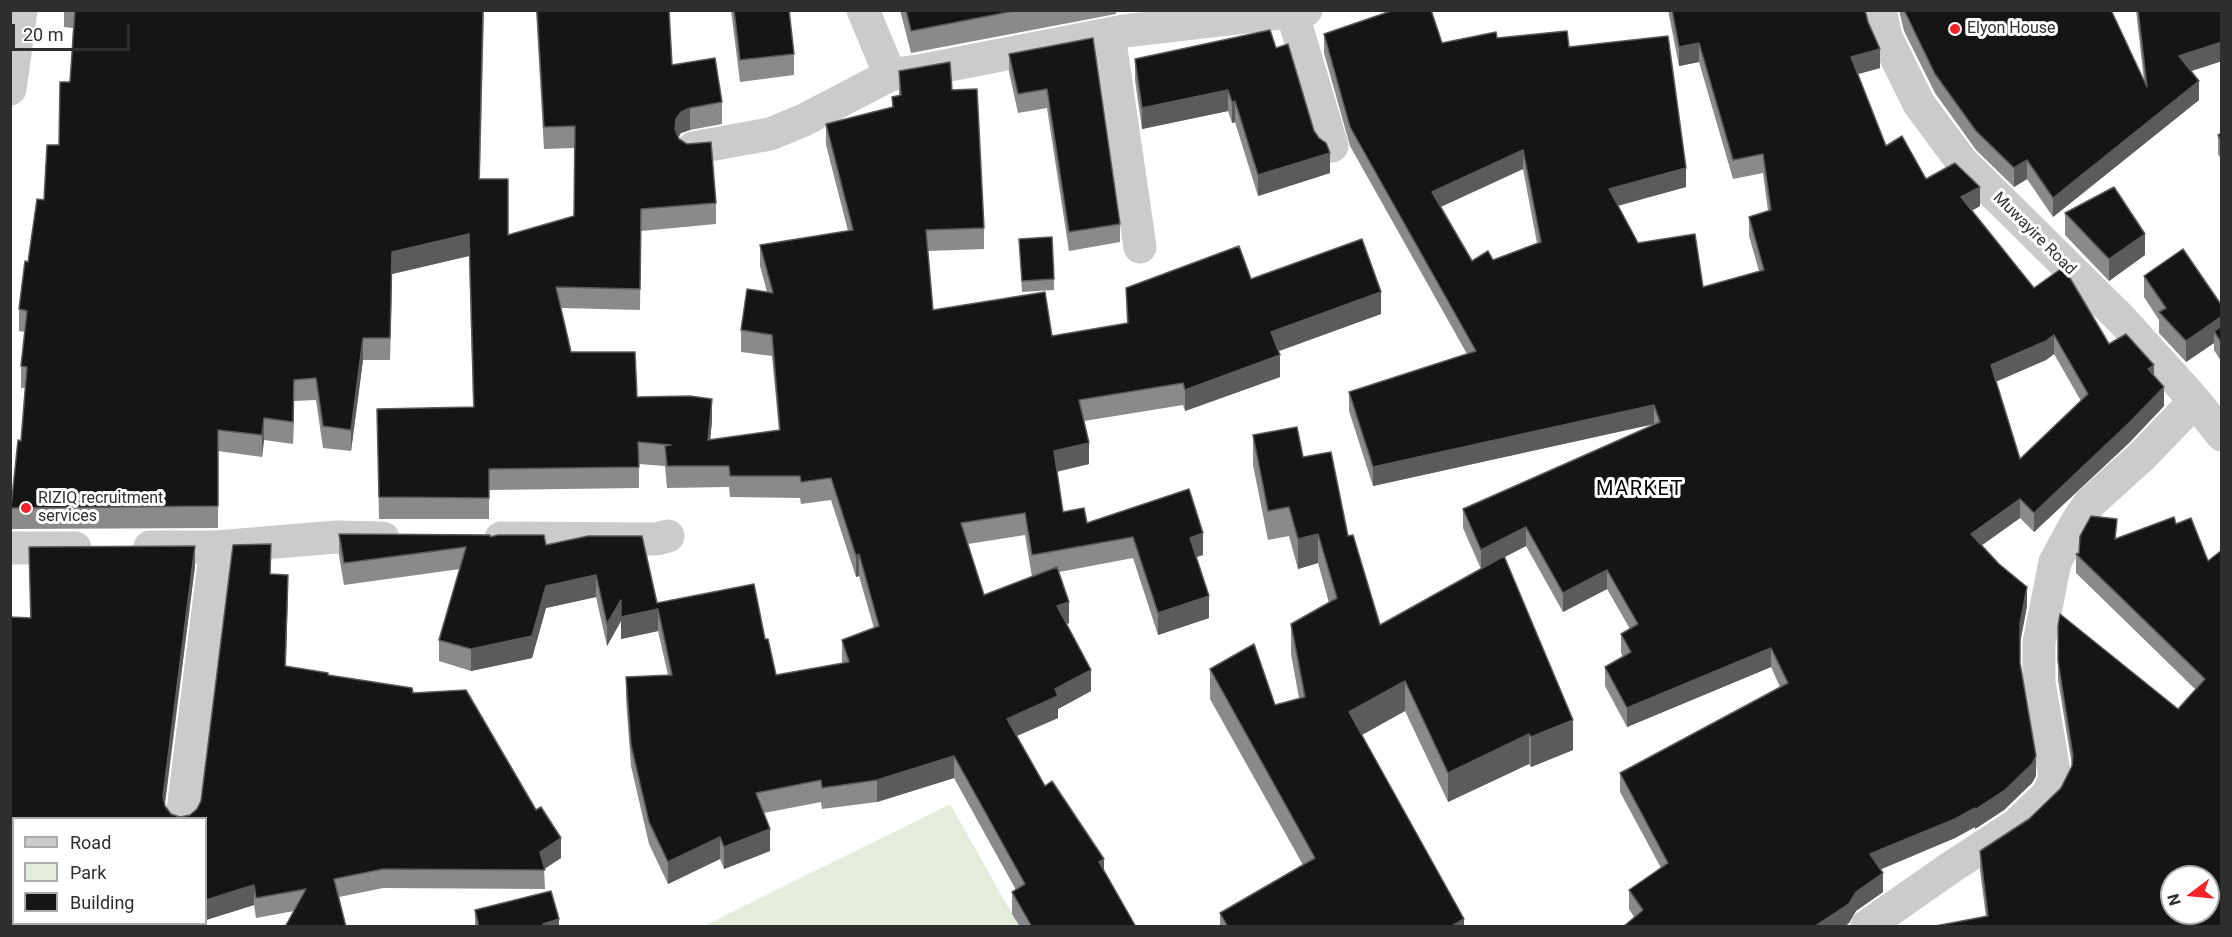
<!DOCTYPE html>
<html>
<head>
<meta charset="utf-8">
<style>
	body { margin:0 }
	#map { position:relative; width:2232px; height:937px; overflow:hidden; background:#fff; font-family:Roboto,sans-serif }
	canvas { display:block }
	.frame { position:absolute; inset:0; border:12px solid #2e2e2e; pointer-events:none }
	.legend { position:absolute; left:12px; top:817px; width:195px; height:108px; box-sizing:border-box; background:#fff; border:2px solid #ababab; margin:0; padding:8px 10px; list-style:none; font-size:18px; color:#2e2e2e }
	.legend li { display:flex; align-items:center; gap:12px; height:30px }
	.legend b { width:30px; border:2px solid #ababab }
	.north { position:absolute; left:2160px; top:865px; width:60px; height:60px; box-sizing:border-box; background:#fff; border:2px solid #ababab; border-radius:50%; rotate:254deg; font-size:16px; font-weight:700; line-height:24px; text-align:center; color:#2e2e2e }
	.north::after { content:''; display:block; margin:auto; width:21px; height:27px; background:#f4222b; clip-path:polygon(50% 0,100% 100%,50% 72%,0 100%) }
	.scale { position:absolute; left:12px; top:24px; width:118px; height:27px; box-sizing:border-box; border:3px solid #2e2e2e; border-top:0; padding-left:8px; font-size:18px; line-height:21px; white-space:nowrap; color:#2e2e2e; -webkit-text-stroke:4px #fff; paint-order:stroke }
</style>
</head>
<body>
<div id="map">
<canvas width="2232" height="937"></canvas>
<div class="frame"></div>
<ul class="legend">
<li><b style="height:8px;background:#cbcbcb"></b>Road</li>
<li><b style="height:16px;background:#e4eddb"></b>Park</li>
<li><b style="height:16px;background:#151515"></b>Building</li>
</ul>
<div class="north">N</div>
<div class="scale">20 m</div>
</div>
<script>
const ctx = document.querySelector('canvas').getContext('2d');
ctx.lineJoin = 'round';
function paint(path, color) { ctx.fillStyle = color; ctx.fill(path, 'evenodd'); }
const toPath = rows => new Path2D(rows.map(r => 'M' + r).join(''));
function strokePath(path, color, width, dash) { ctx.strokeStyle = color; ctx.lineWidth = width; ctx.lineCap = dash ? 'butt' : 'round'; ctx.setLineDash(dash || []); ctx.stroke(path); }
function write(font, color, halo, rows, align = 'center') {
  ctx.font = font + ' Roboto,sans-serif'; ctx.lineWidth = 6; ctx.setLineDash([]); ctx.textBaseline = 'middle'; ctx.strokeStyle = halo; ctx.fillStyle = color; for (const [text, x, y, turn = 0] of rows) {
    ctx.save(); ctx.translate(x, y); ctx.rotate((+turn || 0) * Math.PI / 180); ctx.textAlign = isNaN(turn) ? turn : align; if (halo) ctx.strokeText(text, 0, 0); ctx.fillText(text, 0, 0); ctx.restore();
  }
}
paint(toPath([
	[950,804,1019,926,704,926]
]), '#e4eddb');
strokePath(toPath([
	[863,10,890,75],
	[1880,10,1886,37,1919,104,1962,162,2122,320,2195,401,2222,435],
	[1292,12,1332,146],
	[1109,35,1140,247],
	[10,89,21,10],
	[693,148,770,134,804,120,890,75,924,70,1124,31,1306,10],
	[501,538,656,539,668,536],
	[150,547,216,547,336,537,383,538],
	[10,548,75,548],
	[182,818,216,547],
	[186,924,186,926],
	[1867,926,1950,868,2016,825,2048,794,2055,778,2039,682,2039,643,2055,562,2075,525,2089,504,2142,456,2195,401]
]), '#cbcbcb', 33);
paint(toPath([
	[64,10,484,10,480,179,508,235,574,216,575,148,544,149,536,10,669,10,672,65,722,102,722,124,690,130,681,133,678,137,716,203,716,224,641,231,640,310,561,308,571,352,637,397,712,421,710,440,779,431,772,356,741,352,741,330,767,292,760,266,760,245,848,231,826,145,826,124,892,107,892,97,899,96,899,71,952,90,984,228,984,249,928,251,933,310,1052,336,1127,324,1126,288,1251,279,1381,314,1278,351,1280,377,1185,411,1183,405,1084,421,1089,464,1057,472,1063,512,1087,523,1203,555,1196,557,1209,618,1158,635,1133,558,1059,572,1069,623,1067,624,1091,691,1058,709,1058,718,1017,736,1045,786,1104,871,1136,927,1020,927,1012,914,1012,892,1016,890,954,778,877,802,822,809,821,802,764,813,770,851,724,869,720,859,668,884,649,844,631,766,626,699,626,677,668,675,658,631,621,639,621,621,607,646,596,597,546,608,532,658,471,671,439,661,439,640,460,569,344,585,339,556,339,534,490,537,546,545,657,603,765,639,776,675,842,663,842,640,874,628,859,576,856,577,831,500,801,504,800,498,730,497,729,487,667,488,665,466,639,464,639,488,489,490,489,519,379,519,377,409,473,407,469,256,392,274,390,360,363,360,351,451,323,448,316,400,294,401,293,444,264,440,262,457,218,451,218,528,11,529,11,508,21,441,25,388,21,388,21,366,25,332,19,331,19,309,28,262,59,145,70,82,73,28,64,27],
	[1025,535,1032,577,984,595,968,544],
	[731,10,789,10,794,54,794,75,740,82],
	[900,10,1116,10,1116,14,911,53],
	[1668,10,1865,10,1880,68,1858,74,1886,146,1926,179,1980,206,1971,211,2034,288,2109,344,2154,376,2164,406,2129,443,2034,532,2020,518,1982,545,2027,606,2020,643,2020,663,2036,776,2032,783,2004,810,1975,829,1975,827,1955,838,1880,869,1883,892,1856,911,1849,923,1844,927,1623,927,1634,917,1629,909,1629,890,1661,868,1620,792,1620,773,1780,687,1771,667,1627,727,1605,686,1605,667,1623,657,1621,653,1621,634,1630,629,1607,589,1563,612,1526,546,1505,557,1573,750,1531,767,1529,764,1448,802,1405,711,1362,735,1464,927,1220,927,1220,913,1303,865,1210,699,1210,669,1275,705,1299,698,1291,654,1291,624,1329,603,1318,563,1298,569,1289,536,1268,540,1253,465,1253,435,1303,457,1348,536,1380,625,1489,565,1481,569,1463,528,1463,509,1654,424,1373,486,1349,411,1349,392,1467,354,1350,146,1324,53,1324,34,1442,43,1497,38,1569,47,1686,187,1618,206,1638,243,1703,287,1759,271,1749,236,1749,217,1768,211,1763,173,1733,179,1699,62,1679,66],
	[1523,169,1537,243,1493,260,1472,261,1440,207],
	[2054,354,2081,401,2020,459,1996,381,2046,360],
	[1899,10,2111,10,2144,81,2136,10,2222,10,2222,61,2191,71,2199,100,2053,217,2027,179,2014,187,1976,150,1935,93,1904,31],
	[1093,38,1120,224,1120,242,1069,251,1047,108,1018,113,1009,72,1009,54],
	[1276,48,1314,131,1330,173,1258,196,1235,122,1232,123,1228,111,1142,129,1135,80,1135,59],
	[2222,133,2222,161,2218,154,2218,135],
	[2065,213,2145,255,2109,281,2065,235],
	[1019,239,1054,279,1054,290,1022,292],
	[2144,276,2222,306,2222,363,2214,350,2214,343,2186,362,2159,333,2159,320,2144,297],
	[2176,524,2208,561,2222,927,1986,917,1980,871,1980,851,2029,819,2061,788,2072,766,2058,680,2058,626,2178,709,2196,690,2076,573,2076,554,2117,538],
	[271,544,271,574,288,575,286,666,328,673,328,675,412,688,413,693,466,690,536,810,541,807,561,838,561,858,544,868,545,889,383,888,339,897,346,927,285,927,294,911,256,918,254,905,206,920,206,819,14,819,14,924,169,924,169,927,10,927,10,617,30,618,29,547,195,546,195,566,165,805,171,814,180,817,190,815,197,809,201,801,233,545],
	[475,910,559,927,475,927]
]), '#8a8a8a');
paint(toPath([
	[2222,42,2222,61,2179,75,2179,56],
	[1699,43,1699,62,1679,66,1679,47],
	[1880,49,1880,68,1851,76,1851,57],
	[2199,81,2199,100,2053,217,2053,198],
	[1228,90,1228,111,1142,129,1142,108],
	[1235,101,1235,122,1232,123,1232,102],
	[690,108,690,130,681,133,676,141,675,129,676,119,681,112],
	[1523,150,1523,169,1432,211,1432,192],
	[1330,153,1330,173,1258,196,1258,175],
	[2027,160,2027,179,2014,187,2014,168],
	[1686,168,1686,187,1609,208,1609,189],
	[1980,187,1980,206,1961,217,1961,197],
	[469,234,469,256,392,274,390,360,392,252],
	[2145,234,2145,255,2109,281,2109,259],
	[1381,292,1381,314,1271,354,1271,332],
	[2222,316,2222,338,2214,331,2214,343,2186,362,2186,341],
	[2054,335,2054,354,2046,360,1991,384,1991,365],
	[363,338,363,360,351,451,351,430],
	[1280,355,1280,377,1185,411,1185,390],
	[2154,365,2154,384,2148,369],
	[294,380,294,401,293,444,293,422],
	[2164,387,2164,406,2129,443,2034,532,2034,513],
	[712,399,712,421,708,462,708,440],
	[1654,405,1654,424,1373,486,1373,467],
	[264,418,264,440,262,457,262,435],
	[1089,443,1089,464,1054,472,1054,451],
	[2020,499,2020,518,1971,553,1971,534],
	[1526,527,1526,546,1481,569,1481,550],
	[1203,533,1203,555,1190,559,1190,538],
	[1318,534,1318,563,1298,569,1298,539],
	[195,546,195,566,163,816,163,796],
	[859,554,859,576,856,577,856,556],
	[1607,570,1607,589,1563,612,1563,593],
	[288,575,288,594,285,685,285,666],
	[596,575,596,597,546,608,532,658,471,671,471,649,546,586],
	[2027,587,2027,606,2020,643,2020,624],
	[1209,596,1209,618,1158,635,1158,613],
	[621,600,658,609,658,631,621,639,621,621,607,646,607,624],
	[1069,602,1069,623,1057,628,1057,606],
	[1771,648,1771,667,1627,727,1627,708],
	[1091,670,1091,691,1058,709,1058,718,1007,740,1007,719,1055,689],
	[1405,681,1405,711,1349,742,1349,712],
	[1573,720,1573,750,1531,767,1531,737],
	[1529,734,1529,764,1448,802,1448,773],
	[954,756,954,778,877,802,877,780],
	[2036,756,2036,776,2032,783,2004,810,1975,829,1975,810],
	[1975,808,1975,827,1955,838,1870,874,1870,854],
	[770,829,770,851,724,869,724,847],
	[720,837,720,859,668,884,668,862],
	[561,838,561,858,543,870,540,852],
	[1104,859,1104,881,1099,862],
	[1883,873,1883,892,1856,911,1849,923,1844,927,1814,927,1856,892],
	[254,885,254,905,206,920,206,900],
	[559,919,559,927,543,927,543,924],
	[1464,919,1464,927,1450,927]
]), '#5b5b5b');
const building = toPath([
	[75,10,483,10,479,179,508,179,508,235,574,216,575,126,544,127,537,10,669,10,672,65,715,58,722,102,690,108,681,112,676,119,675,129,679,139,687,144,711,142,716,203,641,209,640,289,556,287,571,352,635,352,637,397,690,396,712,399,708,440,780,430,772,335,741,330,747,289,773,293,760,245,853,230,826,124,893,107,892,97,901,95,899,71,950,62,952,90,977,89,984,228,926,230,933,310,1045,292,1052,336,1128,323,1126,288,1239,246,1251,279,1362,239,1381,292,1271,332,1280,355,1185,390,1183,383,1079,400,1089,443,1054,451,1063,512,1084,508,1087,523,1189,489,1203,533,1190,538,1209,596,1158,613,1133,537,1032,555,1025,513,961,523,984,595,1057,567,1069,602,1057,606,1091,670,1055,689,1058,696,1007,719,1045,786,1052,781,1104,859,1099,862,1136,927,1032,927,1012,892,1025,884,954,756,877,780,822,788,821,780,756,793,770,829,724,847,720,837,668,862,649,822,631,745,626,677,672,675,658,609,621,617,621,600,607,624,596,575,546,586,532,636,471,649,439,640,466,547,344,563,339,534,490,535,490,537,498,535,544,535,546,545,588,536,642,536,657,603,754,584,765,639,768,639,776,675,849,662,842,640,879,626,859,554,856,556,831,478,801,482,800,476,730,476,729,466,667,466,665,446,671,445,638,442,639,467,489,469,489,498,379,497,377,409,474,407,469,234,392,252,390,338,363,338,351,430,323,426,316,378,294,380,293,422,264,418,262,435,218,430,218,506,11,508,18,440,21,441,27,367,21,366,27,311,19,309,25,261,28,262,37,199,44,200,47,145,59,145,60,82,70,82,75,10],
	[734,10,789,10,794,54,740,60,734,10],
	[906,10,1019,10,911,31,906,10],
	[1394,10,1431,10,1442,43,1496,32,1497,38,1567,31,1569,47,1668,36,1686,168,1609,189,1638,243,1695,234,1703,287,1764,270,1749,217,1771,210,1763,154,1733,160,1699,43,1679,47,1672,10,1865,10,1868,22,1880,49,1851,57,1886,146,1902,136,1926,179,1955,163,1980,187,1961,197,2034,288,2062,268,2067,273,2109,344,2126,334,2154,365,2148,369,2164,387,2129,423,2034,513,2020,499,1971,534,1999,564,2027,587,2020,624,2020,663,2036,756,2032,764,2004,791,1975,810,1975,808,1955,819,1870,854,1883,873,1856,892,1849,904,1814,927,1623,927,1643,910,1629,890,1668,863,1620,773,1788,683,1771,648,1627,708,1605,667,1631,652,1621,634,1638,624,1607,570,1563,593,1526,527,1481,550,1463,509,1660,422,1654,405,1373,467,1349,392,1476,351,1350,127,1324,34,1394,10],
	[1523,150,1541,242,1493,260,1488,251,1472,261,1432,192,1523,150],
	[2054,335,2088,394,2020,459,1991,365,2046,341,2054,335],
	[1904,10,2111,10,2147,87,2138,10,2222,10,2222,42,2179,56,2199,81,2053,198,2027,160,2014,168,1976,131,1935,74,1904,10],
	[1270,30,1276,48,1288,44,1314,131,1319,138,1326,143,1330,153,1258,175,1235,101,1232,102,1228,90,1142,108,1135,59,1270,30],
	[1093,38,1120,224,1069,232,1047,89,1018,94,1009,54,1093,38],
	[2222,133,2222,142,2218,135,2222,133],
	[2114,187,2145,234,2109,259,2065,213,2114,187],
	[1052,237,1054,279,1022,281,1019,239,1052,237],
	[2183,249,2222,306,2222,316,2186,341,2159,312,2166,308,2144,276,2183,249],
	[2222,326,2222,344,2214,331,2222,326],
	[1297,427,1303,457,1331,452,1348,536,1353,535,1380,625,1504,556,1573,720,1531,737,1529,734,1448,773,1405,681,1349,712,1464,919,1450,927,1228,927,1220,913,1315,858,1210,669,1254,644,1275,705,1305,697,1291,624,1337,598,1318,534,1298,539,1289,507,1268,511,1253,435,1297,427],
	[2091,516,2117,519,2115,539,2174,517,2176,524,2191,518,2208,561,2222,550,2222,927,1930,927,1988,916,1980,851,2029,819,2061,788,2072,766,2073,756,2058,661,2058,626,2060,614,2178,709,2205,679,2076,554,2079,553,2080,536,2091,516],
	[2172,877,2208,877,2208,913,2172,913,2172,877],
	[271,544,270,574,288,575,285,666,328,673,328,675,412,688,413,693,466,690,536,810,541,807,561,838,540,852,545,870,383,869,334,879,346,927,285,927,306,889,256,898,254,885,206,900,206,819,14,819,14,924,164,924,165,927,10,927,10,617,31,618,29,547,195,546,163,796,165,806,171,814,180,817,190,815,197,809,201,801,233,545,271,544],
	[551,891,559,919,543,924,544,927,479,927,475,910,551,891]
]);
paint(building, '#151515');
strokePath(building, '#5b5b5b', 1.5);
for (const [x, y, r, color] of [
	[1955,29,6,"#f4222b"],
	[26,508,6,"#f4222b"]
]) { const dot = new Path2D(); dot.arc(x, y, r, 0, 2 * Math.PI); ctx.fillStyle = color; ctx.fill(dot); strokePath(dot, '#fff', 2); }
write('16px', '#2e2e2e', '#fff', [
	["Elyon House",1967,29],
	["RIZIQ recruitment",38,499],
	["services",38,517]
], 'left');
write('16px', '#2e2e2e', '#fff', [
	["Muwayire Road",2034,234,45]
]);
ctx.letterSpacing = '1.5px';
write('20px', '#000', '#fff', [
	["MARKET",1640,490]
]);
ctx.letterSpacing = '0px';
</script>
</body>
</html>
